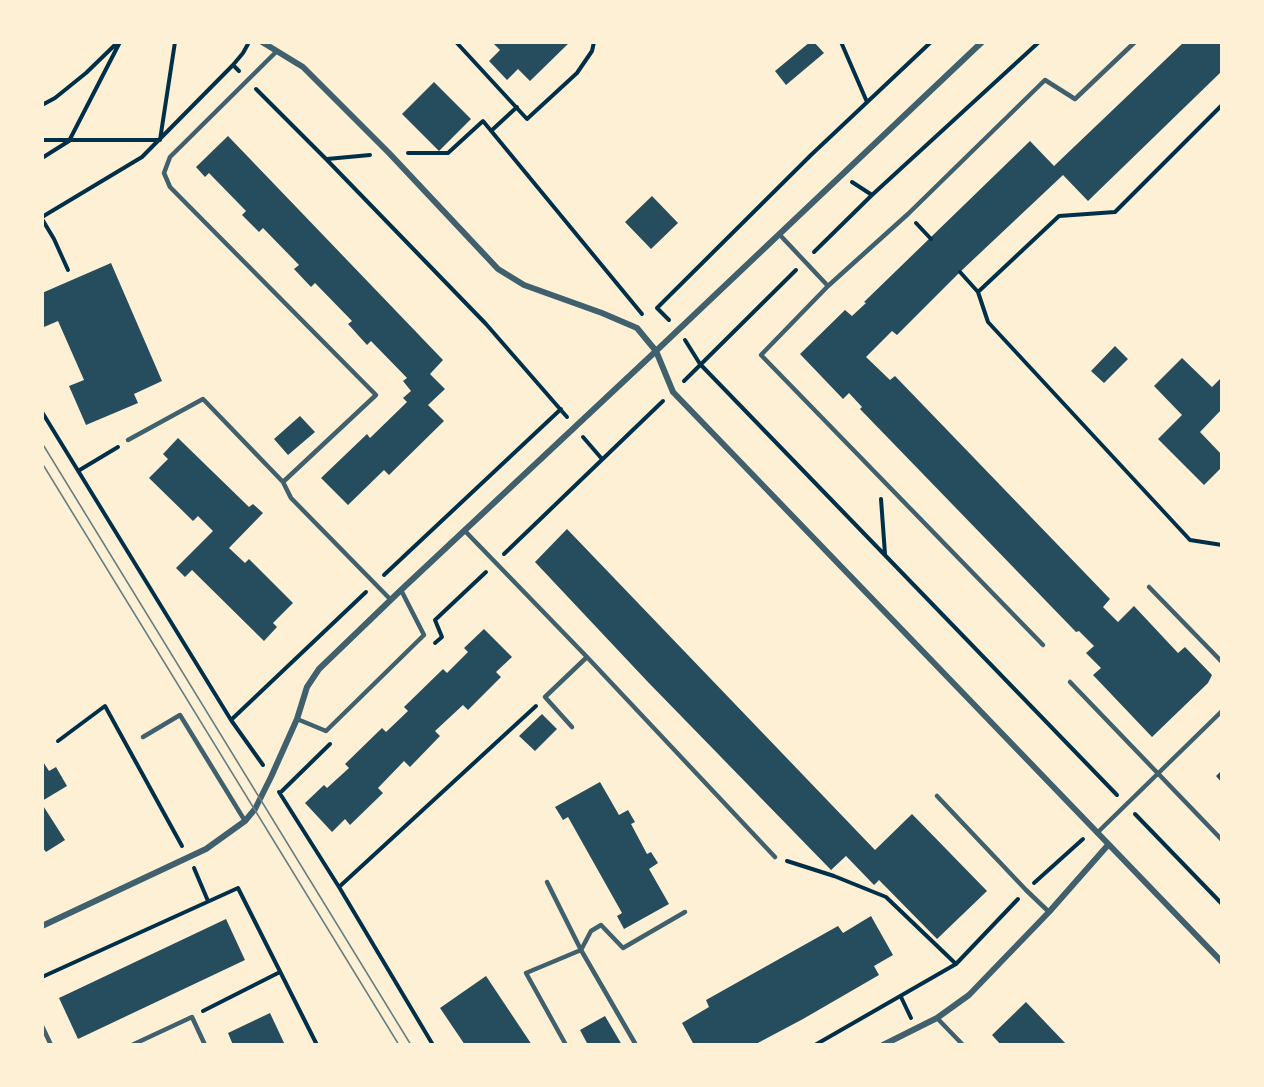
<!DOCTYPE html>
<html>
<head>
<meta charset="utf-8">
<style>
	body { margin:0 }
	#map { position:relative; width:1264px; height:1087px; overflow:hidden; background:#fdf0d5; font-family:"PT Sans Narrow",sans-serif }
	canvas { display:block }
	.frame { position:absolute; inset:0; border:44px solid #fdf0d5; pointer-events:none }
</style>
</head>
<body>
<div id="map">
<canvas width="1264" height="1087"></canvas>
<div class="frame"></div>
</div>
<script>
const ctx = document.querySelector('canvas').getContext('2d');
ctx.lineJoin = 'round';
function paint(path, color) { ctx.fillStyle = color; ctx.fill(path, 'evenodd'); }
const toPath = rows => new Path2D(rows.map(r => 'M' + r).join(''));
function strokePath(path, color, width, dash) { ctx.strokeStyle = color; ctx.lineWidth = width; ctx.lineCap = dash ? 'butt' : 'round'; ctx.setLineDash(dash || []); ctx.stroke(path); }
paint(toPath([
	[492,42,570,42,530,81,518,69,507,80,489,61,500,50],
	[810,42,814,42,824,53,786,85,775,71],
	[1184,42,1222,42,1222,71,1088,201,1063,175,960,272,897,335,892,331,866,357,890,380,895,376,1110,599,1103,607,1118,622,1134,606,1178,653,1185,647,1212,675,1208,683,1152,737,1093,675,1101,668,1086,653,1094,646,1079,631,1076,632,860,409,862,407,849,393,843,399,800,354,845,310,852,316,866,303,864,302,1030,141,1054,166],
	[434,82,471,119,439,151,402,114],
	[228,136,443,360,430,374,445,389,428,405,444,421,389,475,384,470,348,505,321,478,367,434,370,438,407,402,403,398,411,391,403,381,407,378,371,341,367,345,348,324,352,321,315,283,311,287,294,269,299,265,263,228,259,232,242,215,246,211,209,173,205,177,196,167],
	[652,196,678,223,651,249,625,222],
	[111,263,162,381,134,394,138,403,86,425,69,386,84,380,58,321,44,327,42,322,42,293],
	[1115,346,1128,359,1104,383,1091,371],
	[1182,358,1212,387,1222,377,1222,409,1200,432,1222,455,1222,467,1204,485,1158,439,1182,415,1154,386],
	[300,416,315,432,288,455,274,439],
	[178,438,249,507,253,504,263,513,229,548,245,563,249,559,293,603,273,623,277,627,264,641,192,570,185,577,176,568,213,531,198,516,193,521,149,478,168,459,163,454],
	[567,529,875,850,912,814,987,891,937,939,879,880,874,885,846,856,831,870,646,680,535,562],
	[484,629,512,657,496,672,501,677,468,710,463,705,435,731,440,736,410,767,404,761,378,788,383,793,350,825,345,819,332,832,305,803,324,785,327,788,349,768,345,764,382,728,386,732,408,711,404,707,443,669,447,673,468,652,464,648],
	[542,714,557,729,535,751,519,736],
	[42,760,49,771,56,767,67,786,42,801],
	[1222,770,1222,783,1216,776],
	[600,782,619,815,628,810,635,822,631,824,647,854,651,852,658,863,649,869,669,904,624,929,617,916,622,913,568,817,563,820,555,807],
	[42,804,65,840,46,852,42,847],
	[871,916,893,955,874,966,879,975,803,1019,754,1045,694,1045,682,1023,709,1007,706,1000,838,926,843,933],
	[226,919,245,960,78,1039,59,998],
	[486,976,532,1045,465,1045,440,1008],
	[1026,1002,1067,1045,1001,1045,992,1035],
	[270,1013,285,1045,233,1045,228,1033],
	[605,1016,622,1045,588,1045,580,1030]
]), '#264d5e');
strokePath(toPath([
	[456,42,527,119,577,73,592,51,594,42],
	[841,42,867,102],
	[239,71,233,65,243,53,248,44],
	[256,89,326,159,486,324,567,417],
	[42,105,55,98,86,73,118,42],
	[491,131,517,107],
	[42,140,160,140,175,42],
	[408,153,448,153,483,121,642,314],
	[42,158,69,141,120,42],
	[327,159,370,155],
	[852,182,872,195],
	[42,217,142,157,233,65],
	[42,219,54,239,68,270],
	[916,223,931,239],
	[814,252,872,195,1039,42],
	[960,272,978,292,1059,216,1115,212,1222,105],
	[978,292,988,322,1190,540,1222,545],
	[669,320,657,308,811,155,931,42],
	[685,340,700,364,1117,795],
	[684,381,796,270],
	[42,412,231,720,263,765],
	[583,437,602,459],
	[78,471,118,447],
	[881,499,885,554],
	[504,554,663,401],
	[384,575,561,409],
	[435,643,442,637,435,620,486,572],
	[231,720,366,592],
	[58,741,105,706,182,846],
	[282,791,330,744],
	[279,792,339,887,433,1045],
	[1135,814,1222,904],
	[787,861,834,876,886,897,956,964,1018,899],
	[194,868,208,901],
	[1034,883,1083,839],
	[339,887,536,706],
	[42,977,238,888,317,1045],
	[901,997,911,1018],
	[203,1011,280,972],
	[815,1045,956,964]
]), '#003049', 4);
strokePath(toPath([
	[277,51,170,157,164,173,170,187,376,395,283,482],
	[779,234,828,286],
	[128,440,203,399,283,482,291,498,391,600],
	[465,531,587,657,775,857],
	[1149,587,1222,662],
	[1043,645,761,355,828,286,908,214,1045,80,1075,99,1135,42],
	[1070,682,1222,840],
	[297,719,326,731,424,635,401,590],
	[572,727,545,697,587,657],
	[143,737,180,715,245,821],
	[937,796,1026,890,1049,912],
	[1097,833,1222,711],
	[547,882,581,950,636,1045],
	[937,1018,963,1045],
	[42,1026,51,1045],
	[132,1045,192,1017,205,1045],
	[566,1045,526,973,581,950,591,931,601,925,623,948,685,912]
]), '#3f606c', 4.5);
strokePath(toPath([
	[262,42,303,67,389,153,498,269,524,285,602,313,637,328,656,351,673,392,1222,962],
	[42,926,206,849,245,821,255,809,271,777,297,719,307,687,319,669,401,590,656,351,982,42],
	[883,1045,937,1018,969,995,1049,912,1108,845]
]), '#3f606c', 6);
strokePath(toPath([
	[42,443,411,1045],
	[42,463,399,1045]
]), '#657d81', 1.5);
</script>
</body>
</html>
